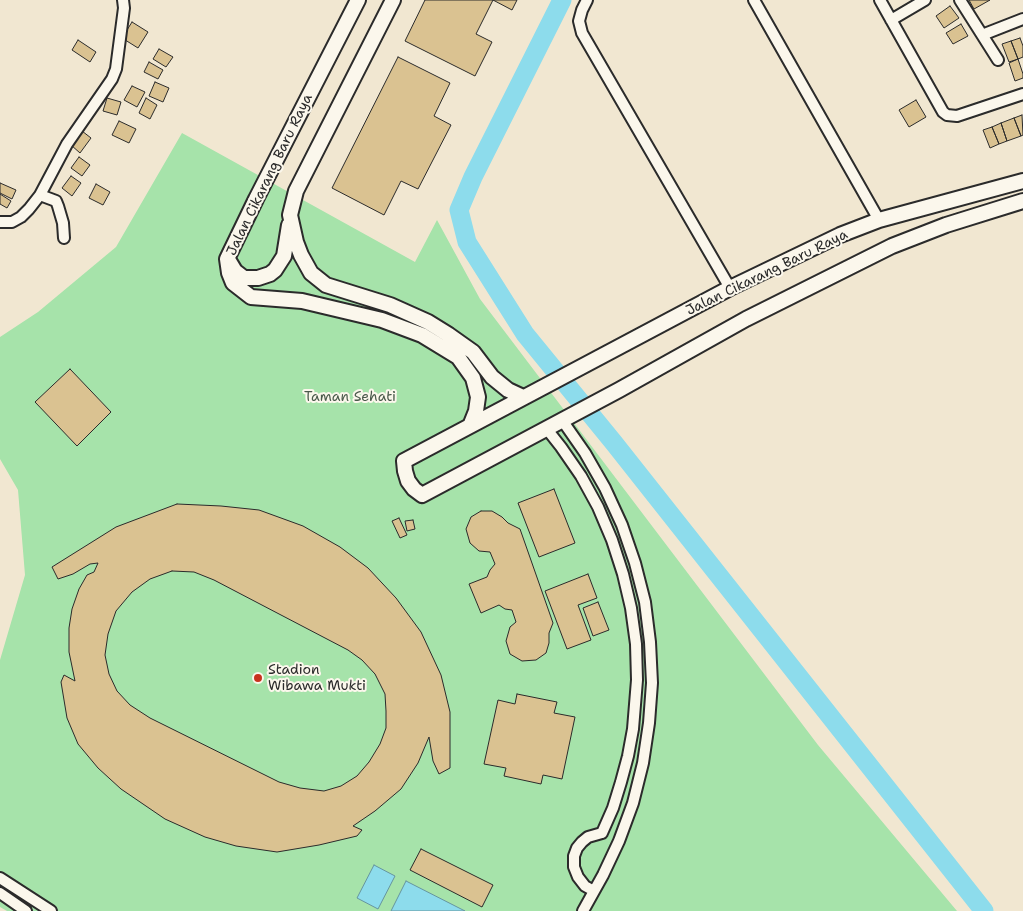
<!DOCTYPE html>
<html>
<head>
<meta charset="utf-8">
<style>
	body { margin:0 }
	canvas { display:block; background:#f1e7d1 }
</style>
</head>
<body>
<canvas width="1023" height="911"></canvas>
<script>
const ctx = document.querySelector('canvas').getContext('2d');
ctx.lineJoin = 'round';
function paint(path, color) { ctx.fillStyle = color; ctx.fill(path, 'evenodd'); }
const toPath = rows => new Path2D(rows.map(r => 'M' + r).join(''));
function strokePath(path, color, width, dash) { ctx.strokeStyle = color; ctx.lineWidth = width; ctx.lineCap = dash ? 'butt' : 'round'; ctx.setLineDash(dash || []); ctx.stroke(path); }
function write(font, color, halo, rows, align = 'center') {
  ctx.font = font + ' "Shantell Sans",sans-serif'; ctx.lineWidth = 4; ctx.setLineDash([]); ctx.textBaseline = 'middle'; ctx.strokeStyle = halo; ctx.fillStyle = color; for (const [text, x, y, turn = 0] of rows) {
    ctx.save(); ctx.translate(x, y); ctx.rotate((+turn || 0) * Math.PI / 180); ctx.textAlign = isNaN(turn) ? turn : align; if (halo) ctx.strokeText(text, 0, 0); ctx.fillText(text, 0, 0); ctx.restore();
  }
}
paint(toPath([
	[182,133,415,262,437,220,480,299,818,745,957,911,7,911,0,907,0,660,25,575,18,490,0,459,0,337,38,312,116,247]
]), '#a6e3aa');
const water = toPath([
	[374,865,395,876,378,909,357,898,374,865],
	[406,881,465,911,391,911,406,881]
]);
paint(water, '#8ddcec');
strokePath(water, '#66959f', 1);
strokePath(toPath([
	[562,0,473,177,459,210,467,242,525,334,614,443,984,911]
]), '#8ddcec', 19);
const building = toPath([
	[425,0,517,0,512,10,493,0,476,34,492,42,475,76,405,41,425,0],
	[969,0,990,0,974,9,969,0],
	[950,6,959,18,944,28,936,16,950,6],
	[132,22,148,32,138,48,122,38,132,22],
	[961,24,968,36,953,44,946,33,961,24],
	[1020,38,1023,46,1023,57,1018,59,1011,41,1020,38],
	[78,40,96,52,90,62,72,50,78,40],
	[1011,41,1018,59,1009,62,1002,44,1011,41],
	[159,49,173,57,166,67,153,59,159,49],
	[398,57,450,83,434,116,451,125,418,189,401,181,384,215,332,188,398,57],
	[1018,59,1023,74,1023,78,1015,81,1009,63,1018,59],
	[149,62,163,70,158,79,144,72,149,62],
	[155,82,169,88,163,102,149,96,155,82],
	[132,86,145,92,137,107,124,100,132,86],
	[107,98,121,102,117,115,103,111,107,98],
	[146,98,157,105,150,119,139,113,146,98],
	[916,100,926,117,909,127,899,110,916,100],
	[1022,115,1023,135,1021,136,1014,118,1022,115],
	[1014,118,1021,136,1007,141,1001,123,1014,118],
	[119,121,136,129,129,143,112,135,119,121],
	[1001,123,1007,141,999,144,992,127,1001,123],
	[992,127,999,144,990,148,983,130,992,127],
	[82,131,91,138,80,153,71,145,82,131],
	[79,157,90,165,82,176,71,168,79,157],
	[71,176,81,183,72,196,62,188,71,176],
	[0,183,16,190,12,199,0,193,0,183],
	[96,184,110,192,103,205,89,198,96,184],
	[0,194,11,201,7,208,0,204,0,194],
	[70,369,111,412,77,446,35,402,70,369],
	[554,489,575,543,539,557,518,503,554,489],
	[177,504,221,506,259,510,303,526,340,547,368,568,396,598,421,632,441,675,450,712,450,768,439,774,433,761,429,737,418,763,401,789,375,811,353,826,362,830,357,836,319,845,277,852,236,846,205,837,165,819,121,789,98,768,78,744,67,718,61,682,64,675,75,681,69,652,69,628,72,609,79,589,87,575,94,572,98,563,90,564,73,574,58,579,52,567,116,527,177,504],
	[172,571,194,572,214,580,348,650,362,660,375,674,385,694,386,711,386,728,380,744,369,762,357,776,341,786,324,791,300,788,279,782,150,718,130,705,117,691,109,674,105,655,108,634,116,611,132,592,150,579,172,571],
	[481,511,492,511,502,517,508,523,520,529,553,623,549,633,549,643,546,653,536,660,522,661,510,654,506,641,510,627,516,622,512,610,505,609,499,605,481,613,469,584,487,577,490,570,495,564,490,552,479,551,470,543,466,529,471,517,481,511],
	[399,518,407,535,400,538,392,521,399,518],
	[413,520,415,529,407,531,405,521,413,520],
	[588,574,597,598,578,605,591,640,567,649,545,591,588,574],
	[598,602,609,630,593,636,583,608,598,602],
	[517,694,557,702,554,713,575,717,562,779,543,775,541,784,504,776,506,768,484,764,498,700,515,704,517,694],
	[421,849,493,885,482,907,410,870,421,849]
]);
paint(building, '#dac291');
strokePath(building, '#2b2b2b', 1);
const minor = toPath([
	[587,0,582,10,579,21,582,33,730,288],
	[754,0,879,220],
	[880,0,943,112,947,115,957,116,1023,94],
	[960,0,998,60],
	[891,20,925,0],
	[982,35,1023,19],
	[40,195,56,201,58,206,63,223,64,238],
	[0,222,12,222,21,217,29,209,40,195,67,144,112,79,116,69,124,8,123,0],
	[562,420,585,453,605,488,622,525,635,563,645,602,650,642,652,683,649,723,643,763,633,803,619,841,603,875,583,911],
	[546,428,561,447,581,476,598,507,612,540,623,574,631,608,636,644,637,680,633,729,628,756,621,782,613,808,602,833],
	[0,878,51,911],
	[594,891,585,886,578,877,574,867,574,856,577,848,582,842,588,837,602,833],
	[0,893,26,911]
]);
const major = toPath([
	[358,0,256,199,227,259,229,273,233,283,251,297,302,301,382,320,422,335,458,357,473,378,478,397,476,411,470,426],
	[393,0,296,191,290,215,296,242,301,255,311,273,326,285,390,305,428,322,449,335,473,352,492,377,508,390,523,397],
	[1023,181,879,220,840,235,730,288,404,461,405,471,408,481,414,489,422,495,619,390,746,319,892,246,946,225,1023,201],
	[229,261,235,271,244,278,258,278,270,274,275,270,284,256,289,225]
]);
strokePath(minor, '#2b2b2b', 14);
strokePath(major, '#2b2b2b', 18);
strokePath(minor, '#fbf7ec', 10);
strokePath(major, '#fbf7ec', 14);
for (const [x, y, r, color] of [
	[258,678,5,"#c8321e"]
]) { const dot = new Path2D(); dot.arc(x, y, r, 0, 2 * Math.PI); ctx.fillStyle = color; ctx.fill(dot); strokePath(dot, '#fbf7ec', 2); }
write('14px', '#2b2b2b', '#fbf7ec', [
	["Jalan Cikarang Baru Raya",270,175,-64],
	["Jalan Cikarang Baru Raya",767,273,-26]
]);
write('14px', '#4a594b', '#fbf7ec', [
	["Taman Sehati",350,397]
]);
write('14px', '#2b2b2b', '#fbf7ec', [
	["Stadion",268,670],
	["Wibawa Mukti",268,686]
], 'left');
</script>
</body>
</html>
